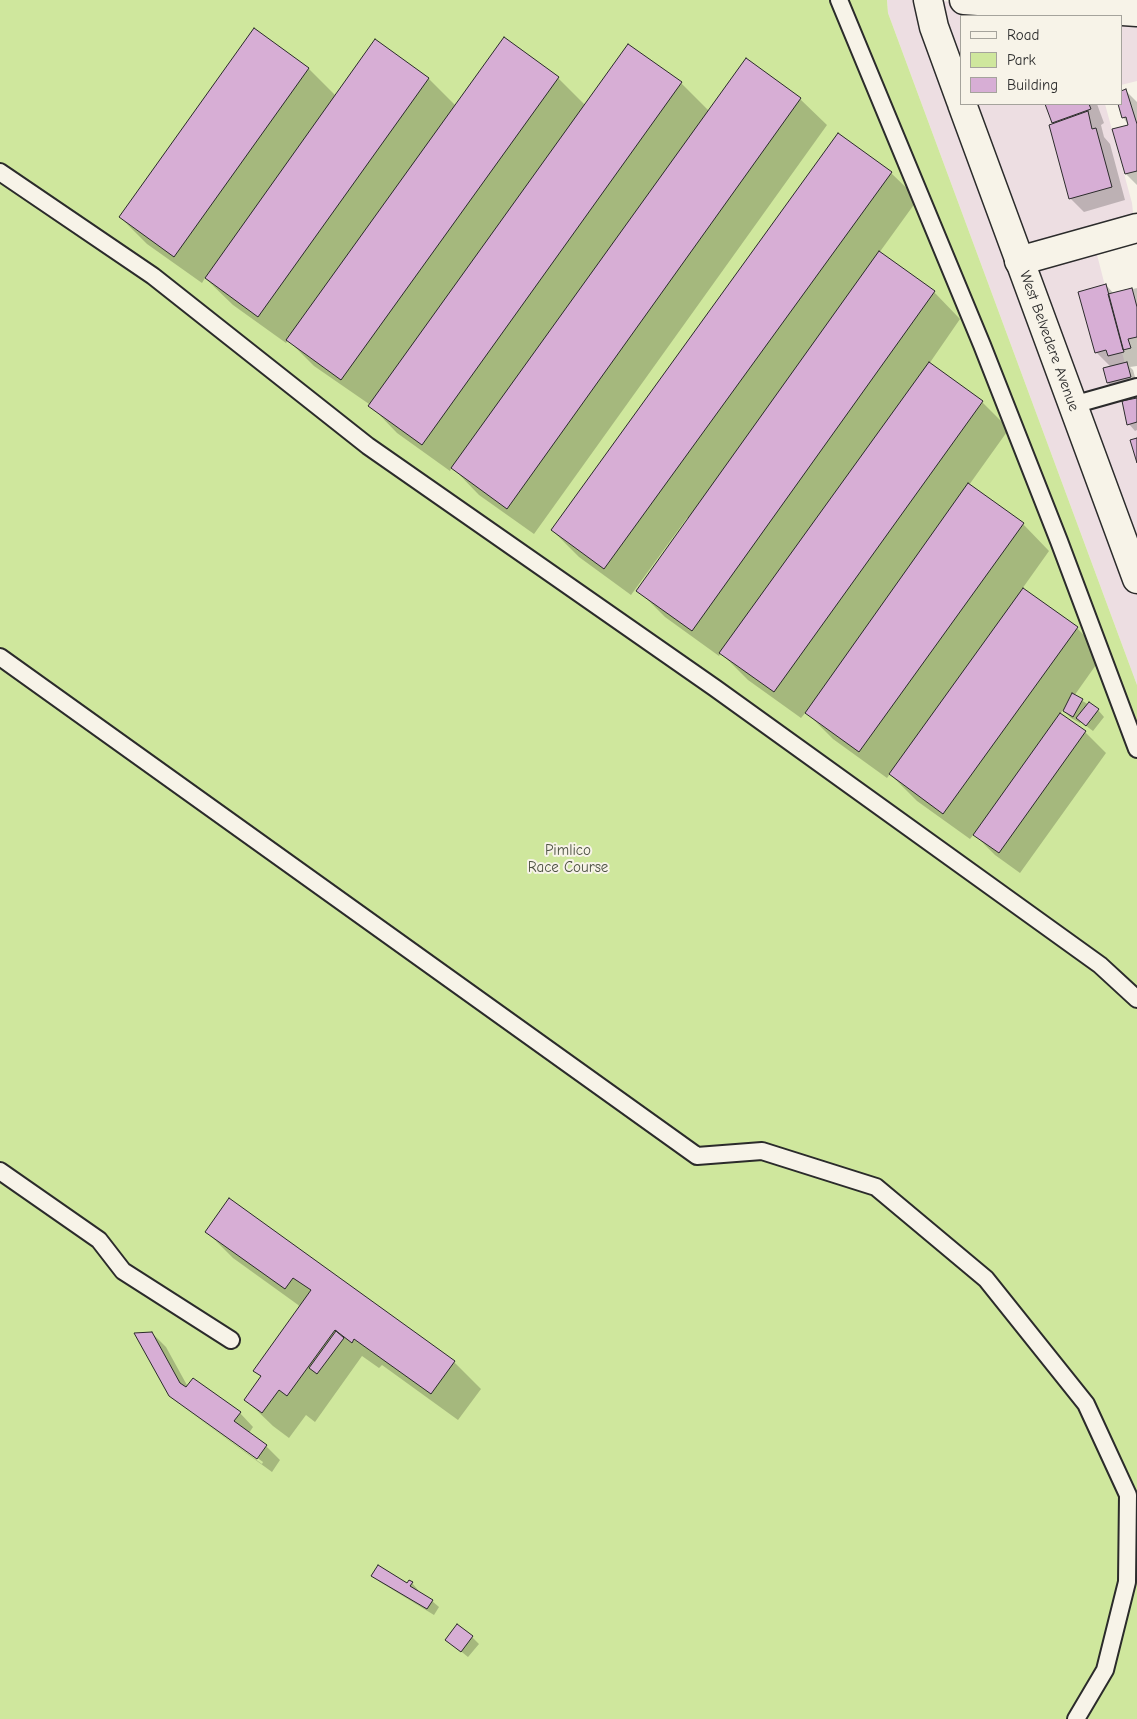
<!DOCTYPE html>
<html>
<head>
<meta charset="utf-8">
<style>
	body { margin:0 }
	#map { position:relative; width:1137px; height:1719px; overflow:hidden; background:#f7f3e8; font-family:"Comic Neue",sans-serif }
	canvas { display:block }
	.legend { position:absolute; left:960px; top:15px; width:162px; height:90px; box-sizing:border-box; background:#f7f3e8; border:1px solid #a5a39c; margin:0; padding:6px 9px; list-style:none; font-size:15px; color:#2b2b2b }
	.legend li { display:flex; align-items:center; gap:10px; height:25px }
	.legend b { width:25px; border:1px solid #a5a39c }
</style>
</head>
<body>
<div id="map">
<canvas width="1137" height="1719"></canvas>
<ul class="legend">
<li><b style="height:6px;background:#f7f3e8"></b>Road</li>
<li><b style="height:14px;background:#cfe79d"></b>Park</li>
<li><b style="height:14px;background:#d7aed5"></b>Building</li>
</ul>
</div>
<script>
const ctx = document.querySelector('canvas').getContext('2d');
ctx.lineJoin = 'round';
function paint(path, color) { ctx.fillStyle = color; ctx.fill(path, 'evenodd'); }
const toPath = rows => new Path2D(rows.map(r => 'M' + r).join(''));
function strokePath(path, color, width, dash) { ctx.strokeStyle = color; ctx.lineWidth = width; ctx.lineCap = dash ? 'butt' : 'round'; ctx.setLineDash(dash || []); ctx.stroke(path); }
function write(font, color, halo, rows, align = 'center') {
  ctx.font = font + ' "Comic Neue",sans-serif'; ctx.lineWidth = 4; ctx.setLineDash([]); ctx.textBaseline = 'middle'; ctx.strokeStyle = halo; ctx.fillStyle = color; for (const [text, x, y, turn = 0] of rows) {
    ctx.save(); ctx.translate(x, y); ctx.rotate((+turn || 0) * Math.PI / 180); ctx.textAlign = isNaN(turn) ? turn : align; if (halo) ctx.strokeText(text, 0, 0); ctx.fillText(text, 0, 0); ctx.restore();
  }
}
paint(toPath([
	[887,0,924,0,1137,13,1137,81,1121,85,1121,16,961,16,961,104,1105,104,1132,203,1135,231,1094,243,1131,387,1137,386,1137,685,888,13]
]), '#eddee2');
paint(toPath([
	[0,0,887,0,888,13,1137,685,1137,1719,0,1719]
]), '#cfe79d');
paint(toPath([
	[254,30,309,69,336,96,376,41,429,79,456,106,558,78,585,105,681,83,709,111,746,59,800,99,827,125,534,534,479,495,452,467,450,471,397,433,369,404,314,366,288,340,286,343,233,305,205,278,202,283,147,244,120,217],
	[1126,91,1137,102,1137,185,1126,174,1113,130,1129,126,1123,117,1119,104,1121,104,1121,92],
	[1046,104,1097,104,1104,123,1101,125,1104,137,1110,144,1125,200,1084,212,1070,198,1054,124],
	[891,173,918,199,879,253,934,292,960,319,929,364,982,402,1009,429,969,485,1023,524,1049,551,1022,589,1077,628,1103,655,1074,696,1098,710,1104,717,1093,731,1081,722,1080,723,1071,718,1063,710,1060,714,1085,732,1106,753,1020,873,995,855,974,834,970,839,917,801,890,774,887,778,833,739,806,712,801,718,748,680,721,653,719,656,665,617,638,590,689,519,687,518,631,595,579,557,552,530],
	[1106,285,1114,294,1137,288,1137,366,1130,367,1133,370,1137,384,1114,389,1108,383,1111,367,1096,352],
	[1137,399,1137,430,1135,431,1129,424],
	[207,1232,454,1362,481,1389,458,1420,382,1365,379,1368,362,1356,315,1422,306,1415,289,1438,273,1426,246,1400,262,1378,255,1371,301,1307,233,1258],
	[152,1333,166,1347,188,1387,240,1413,253,1427,249,1433,266,1446,280,1460,272,1472,180,1405,262,1464,263,1462,178,1401,178,1403,170,1395],
	[373,1575,407,1585,412,1583,418,1590,417,1592,432,1601,439,1607,434,1615,380,1582],
	[472,1637,479,1644,468,1657,447,1640]
]), '#0003');
const building = toPath([
	[254,28,309,68,174,257,119,217,254,28],
	[504,37,559,77,341,380,286,340,504,37],
	[375,39,429,78,258,317,205,278,375,39],
	[628,44,682,82,422,445,368,406,628,44],
	[746,58,801,98,507,509,451,468,746,58],
	[1126,89,1137,124,1137,171,1125,174,1112,129,1128,125,1126,117,1122,118,1118,104,1121,104,1121,91,1126,89],
	[1045,104,1089,104,1091,109,1052,123,1045,104],
	[1088,111,1092,129,1096,128,1112,187,1069,199,1049,125,1088,111],
	[838,133,892,172,604,569,551,530,838,133],
	[879,251,935,291,692,631,636,591,879,251],
	[1106,284,1124,352,1108,356,1106,350,1095,353,1078,292,1106,284],
	[1132,288,1137,307,1137,337,1128,339,1131,348,1123,350,1108,294,1132,288],
	[929,362,983,401,774,692,719,653,929,362],
	[1127,362,1131,377,1107,383,1103,368,1127,362],
	[1137,398,1137,422,1127,425,1122,401,1137,398],
	[1137,438,1137,463,1130,440,1137,438],
	[968,483,1024,523,859,752,805,713,968,483],
	[1023,588,1078,627,943,814,889,774,1023,588],
	[1072,693,1083,699,1073,717,1063,711,1072,693],
	[1089,702,1099,709,1086,726,1076,718,1089,702],
	[1060,713,1086,731,999,853,973,835,1060,713],
	[229,1198,455,1361,431,1394,354,1339,352,1343,335,1330,287,1396,279,1390,262,1413,244,1400,261,1376,253,1371,311,1290,293,1278,285,1289,205,1232,229,1198],
	[336,1331,344,1338,317,1374,309,1368,336,1331],
	[152,1332,180,1383,186,1387,193,1378,241,1412,234,1421,267,1445,257,1459,169,1396,134,1333,152,1332],
	[378,1565,407,1583,409,1580,413,1582,410,1586,433,1600,427,1609,371,1576,378,1565],
	[457,1624,473,1636,461,1652,445,1640,457,1624]
]);
paint(building, '#d7aed5');
strokePath(building, '#2b2b2b', 1);
const lane = toPath([
	[839,0,982,345,1059,541,1137,749],
	[0,172,153,276,368,446,715,688,1100,965,1137,999],
	[1073,405,1137,387],
	[0,657,697,1156,762,1151,876,1187,986,1279,1086,1404,1128,1495,1127,1582,1105,1670,1076,1719],
	[0,1171,99,1240,123,1271,231,1340]
]);
const street = toPath([
	[964,0,1137,12],
	[1019,261,1137,228]
]);
const secondary = toPath([
	[928,0,934,27,961,101],
	[962,104,1137,579]
]);
strokePath(lane, '#2b2b2b', 20);
strokePath(street, '#2b2b2b', 31);
strokePath(secondary, '#2b2b2b', 31);
strokePath(lane, '#f7f3e8', 16);
strokePath(street, '#f7f3e8', 28);
strokePath(secondary, '#f7f3e8', 28);
write('15px', '#2b2b2b', '#f7f3e8', [
	["West Belvedere Avenue",1049,341,70]
]);
write('15px', '#4c5142', '#f7f3e8', [
	["Pimlico",568,851],
	["Race Course",568,868]
]);
</script>
</body>
</html>
